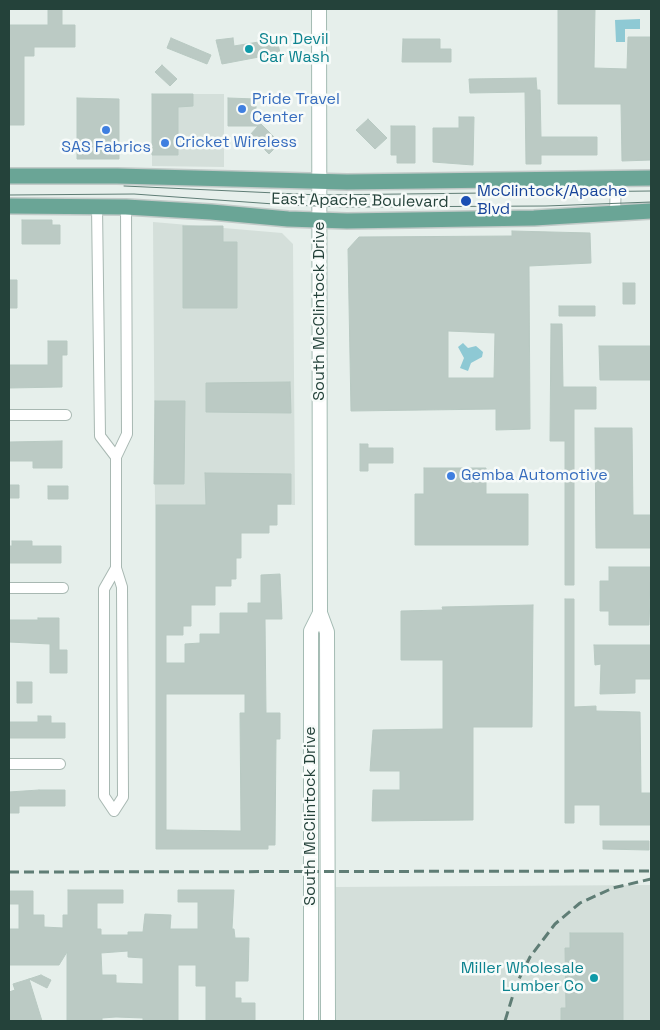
<!DOCTYPE html>
<html>
<head>
<meta charset="utf-8">
<style>
	body { margin:0 }
	#map { position:relative; width:660px; height:1030px; overflow:hidden; background:#e6efeb; font-family:"Space Grotesk",sans-serif }
	canvas { display:block }
	.frame { position:absolute; inset:0; border:10px solid #24423a; pointer-events:none }
</style>
</head>
<body>
<div id="map">
<canvas width="660" height="1030"></canvas>
<div class="frame"></div>
</div>
<script>
const ctx = document.querySelector('canvas').getContext('2d');
ctx.lineJoin = 'round';
function paint(path, color) { ctx.fillStyle = color; ctx.fill(path, 'evenodd'); }
const toPath = rows => new Path2D(rows.map(r => 'M' + r).join(''));
function strokePath(path, color, width, dash) { ctx.strokeStyle = color; ctx.lineWidth = width; ctx.lineCap = dash ? 'butt' : 'round'; ctx.setLineDash(dash || []); ctx.stroke(path); }
function write(font, color, halo, rows, align = 'center') {
  ctx.font = font + ' "Space Grotesk",sans-serif'; ctx.lineWidth = 5; ctx.setLineDash([]); ctx.textBaseline = 'middle'; ctx.strokeStyle = halo; ctx.fillStyle = color; for (const [text, x, y, turn = 0] of rows) {
    ctx.save(); ctx.translate(x, y); ctx.rotate((+turn || 0) * Math.PI / 180); ctx.textAlign = isNaN(turn) ? turn : align; if (halo) ctx.strokeText(text, 0, 0); ctx.fillText(text, 0, 0); ctx.restore();
  }
}
paint(toPath([
	[152,94,224,94,224,167,152,166],
	[153,222,282,233,293,244,295,505,155,505],
	[651,885,651,1021,336,1021,336,887]
]), '#d4dfda');
paint(toPath([
	[640,19,640,29,625,29,625,42,616,42,615,20],
	[463,343,468,348,476,346,483,352,482,357,471,363,468,371,460,368,464,358,458,347]
]), '#8ec9d4');
const building = toPath([
	[48,9,62,9,62,25,75,25,75,47,34,47,34,56,24,56,24,125,9,125,9,25,48,25,48,9],
	[558,9,595,9,594,68,627,69,628,37,651,37,651,160,622,161,621,104,558,104,558,9],
	[171,38,211,55,207,64,167,48,171,38],
	[233,38,234,46,277,39,280,53,222,64,216,40,233,38],
	[403,39,440,39,440,49,451,49,451,62,402,62,403,39],
	[162,65,177,79,170,86,155,72,162,65],
	[536,78,537,90,540,90,541,137,597,137,597,155,541,155,541,164,526,164,525,92,470,93,469,79,536,78],
	[152,94,193,94,193,106,178,107,178,155,152,155,152,94],
	[77,98,119,99,119,159,77,159,77,98],
	[228,98,256,99,256,119,280,143,269,154,250,135,258,126,228,126,228,98],
	[459,117,474,117,473,165,433,162,433,128,459,128,459,117],
	[368,119,387,138,375,149,356,130,368,119],
	[391,126,415,126,415,163,397,163,397,155,391,155,391,126],
	[22,220,52,220,52,225,60,225,60,244,22,244,22,220],
	[183,226,223,226,223,242,237,242,237,308,183,308,183,226],
	[512,231,590,233,591,263,529,266,530,429,496,430,496,409,351,411,348,249,359,237,512,236,512,231],
	[448,331,495,333,494,378,448,378,448,331],
	[9,280,17,280,17,308,9,308,9,280],
	[623,283,635,283,635,304,623,304,623,283],
	[559,306,595,306,595,316,559,316,559,306],
	[551,324,562,324,563,387,596,387,596,409,574,409,574,585,565,585,565,441,550,441,551,324],
	[48,341,67,341,67,355,62,355,62,387,9,388,9,365,48,365,48,341],
	[599,346,651,346,651,380,600,380,599,346],
	[290,382,291,413,206,412,206,383,290,382],
	[155,401,185,401,184,484,154,484,155,401],
	[595,428,632,428,633,515,651,515,651,548,596,548,595,428],
	[62,441,62,468,33,468,33,461,9,461,9,442,62,441],
	[360,444,368,444,368,448,393,448,393,463,368,463,368,471,360,471,360,444],
	[424,468,486,468,486,494,528,494,528,545,415,545,415,494,424,494,424,468],
	[205,473,291,474,291,504,277,504,277,525,269,525,269,533,241,533,241,558,236,558,236,579,231,579,231,586,215,586,215,605,191,605,191,626,183,626,183,635,166,635,166,663,185,663,185,644,200,643,200,634,220,634,220,613,248,613,248,603,261,603,261,575,280,574,282,619,265,619,266,713,280,713,280,739,276,739,275,845,268,845,268,849,156,849,156,505,206,505,205,473],
	[166,694,245,694,245,713,240,713,241,831,166,830,166,694],
	[9,485,19,485,19,498,9,498,9,485],
	[48,486,68,486,68,499,48,499,48,486],
	[12,541,32,541,32,546,61,546,61,563,9,563,9,546,12,546,12,541],
	[609,567,651,567,649,625,609,625,609,611,600,611,600,581,609,581,609,567],
	[565,599,574,599,574,707,596,706,596,711,640,712,641,793,651,793,651,825,600,825,600,805,574,805,574,823,565,823,565,599],
	[533,605,532,727,473,727,473,820,372,821,373,790,400,790,400,771,370,771,373,730,443,729,443,660,401,660,401,611,443,610,442,607,533,605],
	[38,618,59,618,59,650,67,650,67,673,50,673,50,644,9,642,9,620,38,620,38,618],
	[594,645,651,645,651,679,635,679,635,693,600,694,601,664,595,665,594,645],
	[17,682,32,682,32,703,17,703,17,682],
	[38,716,51,716,51,723,65,723,65,738,9,738,9,722,38,722,38,716],
	[39,790,65,790,65,806,19,806,19,813,9,813,9,792,39,790],
	[603,841,649,841,649,850,603,849,603,841],
	[68,890,123,890,123,903,97,903,97,929,101,929,101,935,128,935,128,932,143,932,145,914,171,915,170,929,198,929,198,902,178,902,178,890,234,890,232,929,234,929,235,938,249,938,248,981,235,981,235,998,241,998,241,1003,255,1003,255,1021,206,1021,206,986,196,986,196,965,178,965,178,1021,143,1021,143,1018,116,1017,102,1018,102,1021,67,1021,67,952,59,965,9,965,9,929,19,929,19,904,9,904,9,891,33,891,33,915,44,915,44,927,63,928,63,915,68,915,68,890],
	[128,951,128,957,143,958,143,984,116,983,116,975,102,975,101,953,128,951],
	[570,933,623,933,623,1021,561,1021,561,1008,566,1008,565,948,570,948,570,933],
	[41,975,51,980,47,988,29,979,41,975],
	[29,979,42,1021,9,1021,9,992,15,990,13,984,29,979]
]);
paint(building, '#bbcac4');
strokePath(building, '#b8c9c2', 1);
const minor = toPath([
	[97,206,100,436,116,457],
	[615,213,616,179],
	[9,415,66,415],
	[116,568,104,589,104,796,114,811,123,797,122,587,116,568,116,457,127,434,126,207],
	[9,588,63,588],
	[9,764,60,764]
]);
const secondary = toPath([
	[319,9,320,613,327,632,328,1021],
	[311,1021,311,631,320,613]
]);
const primary = toPath([
	[9,176,117,176,347,182,651,178],
	[9,206,126,207,211,212,288,219,347,221,534,218,651,211]
]);
strokePath(minor, '#a8b8b2', 12);
strokePath(secondary, '#a4bbb3', 16);
strokePath(primary, '#c2cac8', 18);
strokePath(minor, '#fff', 10);
strokePath(secondary, '#fff', 14);
strokePath(primary, '#6aa596', 15);
strokePath(toPath([
	[124,186,319,195,651,191],
	[9,195,134,194,288,205,347,207,546,206,651,202]
]), '#5f7d75', 1);
strokePath(toPath([
	[9,872,651,871],
	[505,1021,516,985,530,957,555,924,580,903,613,888,651,879]
]), '#5f7d75', 3, [10, 5]);
for (const [x, y, r, color] of [
	[249,49,5,"#0f9aa8"],
	[242,109,5,"#3f7fe0"],
	[106,130,5,"#3f7fe0"],
	[165,143,5,"#3f7fe0"],
	[466,201,6,"#1a4fb4"],
	[451,476,5,"#3f7fe0"],
	[594,978,5,"#0f9aa8"]
]) { const dot = new Path2D(); dot.arc(x, y, r, 0, 2 * Math.PI); ctx.fillStyle = color; ctx.fill(dot); strokePath(dot, '#f7fbf9', 2); }
write('16px', '#0d838f', '#f7fbf9', [
	["Sun Devil",259,40],
	["Car Wash",259,58],
	["Miller Wholesale",584,969,"right"],
	["Lumber Co",584,987,"right"]
], 'left');
write('16px', '#366cbe', '#f7fbf9', [
	["Pride Travel",252,100],
	["Center",252,118],
	["Cricket Wireless",175,143],
	["SAS Fabrics",106,148,"center"],
	["Gemba Automotive",461,476]
], 'left');
write('16px', '#164399', '#f7fbf9', [
	["McClintock/Apache",477,192],
	["Blvd",477,210]
], 'left');
write('16px', '#24423a', '#f7fbf9', [
	["East Apache Boulevard",360,201,1],
	["South McClintock Drive",320,311,-90],
	["South McClintock Drive",311,816,-90]
]);
</script>
</body>
</html>
